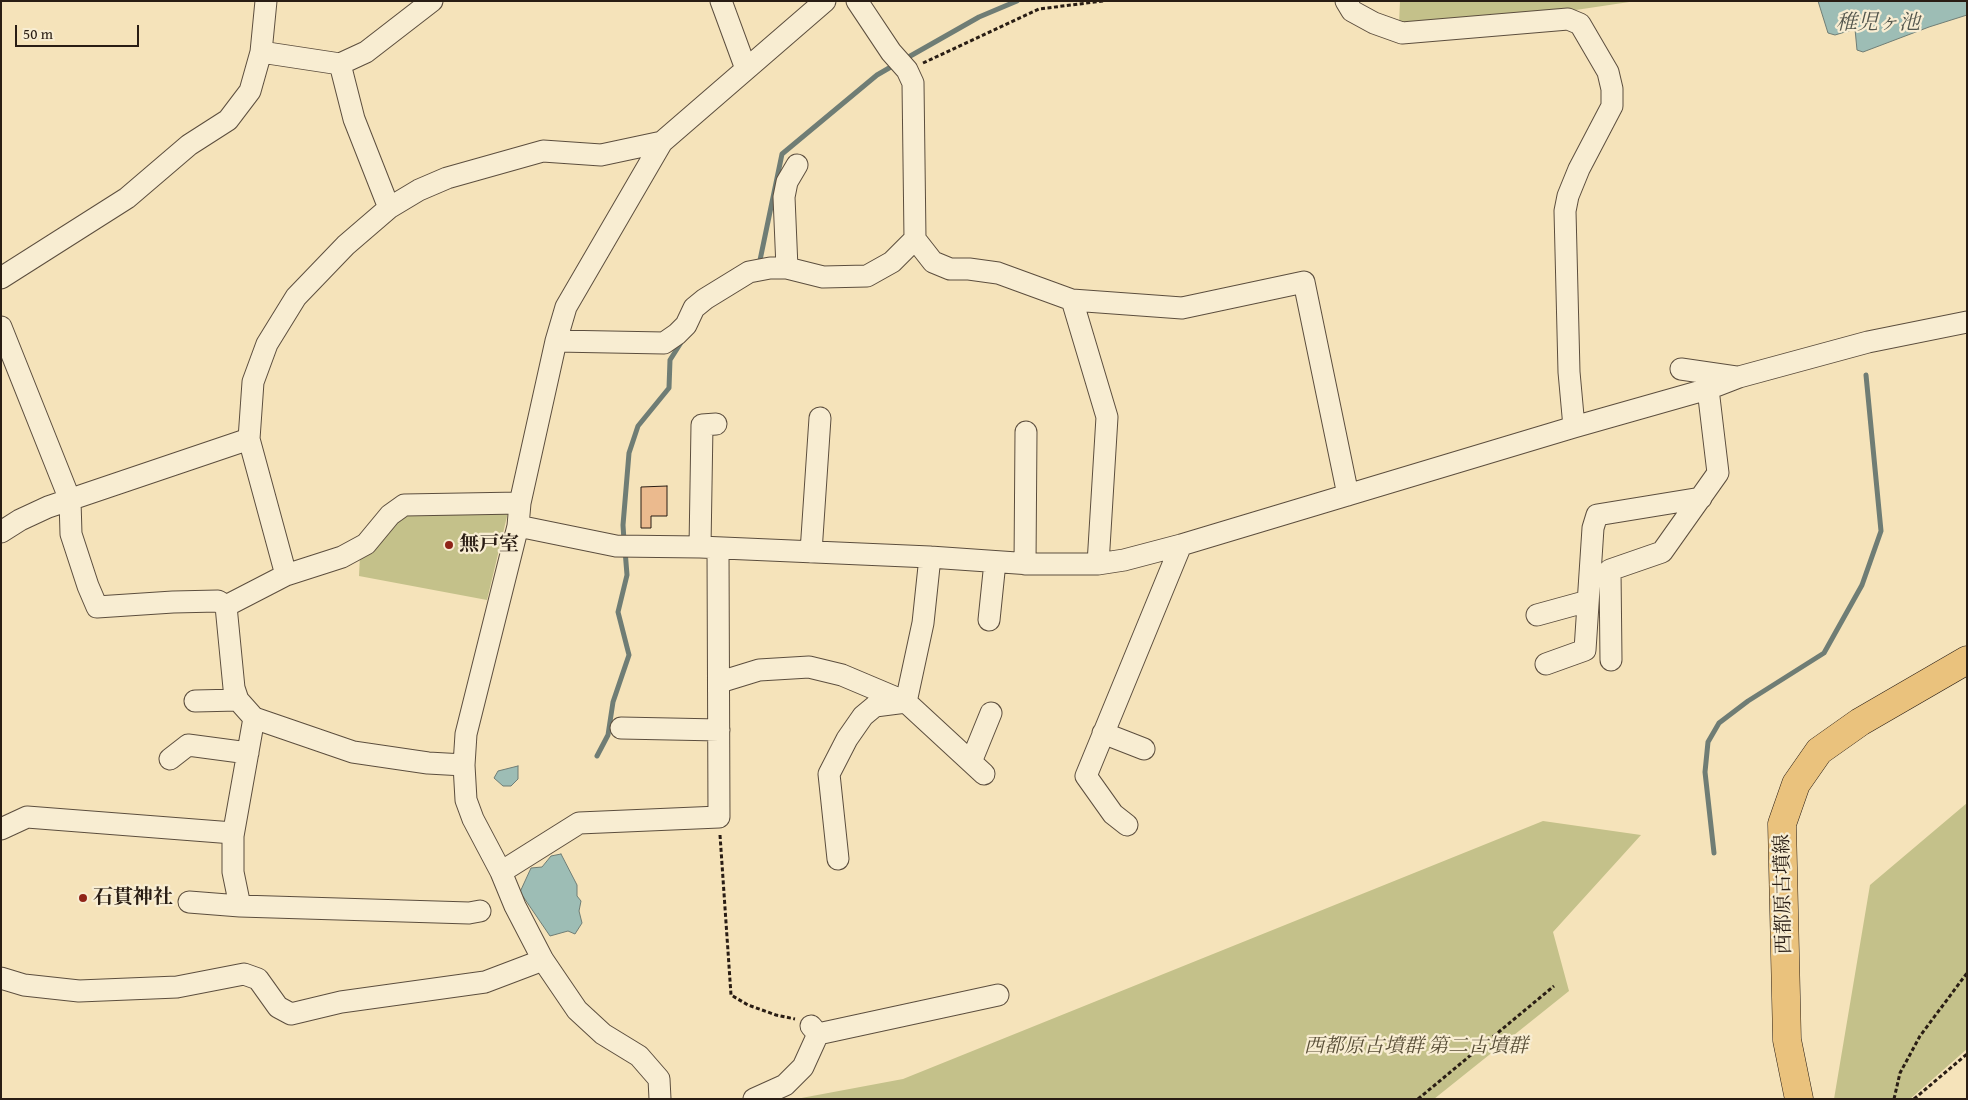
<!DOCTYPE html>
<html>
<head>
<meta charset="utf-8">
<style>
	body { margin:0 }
	#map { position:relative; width:1968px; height:1100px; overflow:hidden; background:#f5e3ba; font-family:"Gentium Book Plus",serif }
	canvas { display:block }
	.frame { position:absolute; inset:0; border:2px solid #291d14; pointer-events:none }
	.scale { position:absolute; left:15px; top:25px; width:124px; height:22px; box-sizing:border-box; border:2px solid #291d14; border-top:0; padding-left:6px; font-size:15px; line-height:18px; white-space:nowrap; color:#291d14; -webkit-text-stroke:4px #f8edd2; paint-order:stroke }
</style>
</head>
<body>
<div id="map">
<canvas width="1968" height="1100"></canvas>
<div class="frame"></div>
<div class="scale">50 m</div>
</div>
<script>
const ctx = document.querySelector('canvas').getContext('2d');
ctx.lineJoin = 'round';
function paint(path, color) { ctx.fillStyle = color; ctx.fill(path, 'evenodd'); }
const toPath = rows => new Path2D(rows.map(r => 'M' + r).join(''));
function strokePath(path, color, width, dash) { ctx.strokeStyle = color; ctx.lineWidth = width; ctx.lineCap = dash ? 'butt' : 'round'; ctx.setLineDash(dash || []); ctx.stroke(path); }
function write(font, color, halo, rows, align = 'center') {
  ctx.font = font + ' "Gentium Book Plus","Noto Serif JP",serif'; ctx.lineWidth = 4.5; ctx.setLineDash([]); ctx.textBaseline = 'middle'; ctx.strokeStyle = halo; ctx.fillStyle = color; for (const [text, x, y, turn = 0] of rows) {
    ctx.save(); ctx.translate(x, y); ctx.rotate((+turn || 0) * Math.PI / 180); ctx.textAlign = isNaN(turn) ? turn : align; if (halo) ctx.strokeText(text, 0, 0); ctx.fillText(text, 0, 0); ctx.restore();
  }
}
paint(toPath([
	[1400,1,1636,1,1569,11,1399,24],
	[509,508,487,600,359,576,360,555,404,511],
	[1967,803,1967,1049,1910,1099,1834,1099,1870,885],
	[1543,821,1641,835,1553,932,1569,991,1434,1099,796,1099,903,1079]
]), '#c4c18a');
const water = toPath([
	[1818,1,1967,1,1967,15,1929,27,1863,52,1857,50,1855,29,1835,35,1828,33,1818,1],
	[518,766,518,779,511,786,503,786,494,778,498,771,518,766],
	[561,854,577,885,577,896,581,901,579,911,582,923,575,934,568,931,550,936,520,892,531,868,542,867,551,856,561,854]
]);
paint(water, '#9dbdb5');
strokePath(water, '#6f7d75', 1);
strokePath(toPath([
	[905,59,979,17,1017,1],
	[759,265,782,154,877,75,896,64],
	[624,541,623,525,629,453,638,426,669,388,670,360,682,341],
	[597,756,608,735,613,702,629,655,618,612,627,575,625,550],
	[1714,853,1705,772,1708,742,1719,723,1748,701,1824,653,1862,585,1881,531,1866,375]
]), '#6f7d75', 5);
const building = toPath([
	[667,486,667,516,651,516,651,528,641,528,641,487,667,486]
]);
paint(building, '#ebba8e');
strokePath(building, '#291d14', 1);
const minor = toPath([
	[266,1,261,52,340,64,366,52,432,1],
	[721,1,746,69],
	[857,1,891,52,907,70,913,83,915,239,933,262,950,269,969,269,998,273,1072,300,1107,417,1098,564],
	[1346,1,1352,11,1374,23,1402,33,1568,19,1580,24,1608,72,1612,89,1612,106,1579,169,1568,196,1565,211,1569,372,1574,427],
	[340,64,354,119,389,208],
	[787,268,784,197,787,182,797,165],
	[1,278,127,198,189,145,228,120,250,91,261,52],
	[1072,300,1182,308,1304,282,1348,495],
	[1,327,70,500,71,534,88,586,97,607,173,602,218,601,226,606],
	[556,341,664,343,677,334,686,325,694,308,705,299,749,272,770,268,787,268,823,277,867,276,892,262,915,239],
	[1681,369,1736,377],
	[249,439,286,575],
	[518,526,616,546,700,547,930,557,1031,564,1098,564,1124,560,1181,545,1574,427,1708,389,1739,377,1868,342,1967,322],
	[1,532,20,520,48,507,249,439,253,382,267,344,296,297,346,245,389,208,419,190,447,178,543,151,601,155,662,142],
	[700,547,702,425,716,424],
	[811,552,820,418],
	[1025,564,1026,432],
	[1537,615,1588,601],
	[989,620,995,562],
	[1611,660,1610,570,1662,552,1718,473,1708,389],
	[1546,664,1585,650,1593,528,1597,515,1701,498],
	[720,682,759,670,809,667,842,675,906,702,984,774],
	[195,701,238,700],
	[254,718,238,700,234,688,226,606,286,575,342,557,366,544,390,515,404,505,520,503],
	[621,728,719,730],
	[1103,733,1144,749],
	[170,759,188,745,248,753],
	[971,762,991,713],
	[464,765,428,763,353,752,254,718,233,836,233,872,240,906,469,913,480,911],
	[1127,825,1113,814,1086,776,1181,545],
	[1,829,27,817,233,833],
	[838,859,829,774,847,739,863,716,875,706,906,702,923,623,930,557],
	[501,872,579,823,719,817,718,548],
	[189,902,240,906],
	[1,978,24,985,79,991,177,987,244,974,258,979,278,1007,291,1014,341,1002,485,982,543,960],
	[818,1034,998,995],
	[660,1099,659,1079,639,1056,603,1034,577,1010,543,960,515,906,501,872,473,819,466,800,464,765,466,734,518,526,520,503,556,341,566,307,662,142,825,1],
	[754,1099,785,1085,803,1067,818,1034,811,1026]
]);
const major = toPath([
	[1799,1099,1787,1040,1782,824,1796,784,1819,751,1860,722,1967,660]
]);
strokePath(minor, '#5c4e3e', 23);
strokePath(major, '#291d14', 29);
strokePath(toPath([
	[923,63,1039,9,1103,1],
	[720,835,731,995,748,1005,776,1015,795,1019],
	[1418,1099,1554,986],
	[1894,1099,1900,1073,1920,1036,1967,973],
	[1914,1099,1967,1054]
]), '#291d14', 3, [4, 2.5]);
strokePath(minor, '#f8edd2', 21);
strokePath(major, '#eac27d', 28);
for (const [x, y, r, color] of [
	[449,545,5,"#8f2418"],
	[83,898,5,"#8f2418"]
]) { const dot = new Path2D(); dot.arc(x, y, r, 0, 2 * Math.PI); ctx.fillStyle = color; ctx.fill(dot); strokePath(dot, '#f8edd2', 2); }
write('bold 20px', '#291d14', '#f8edd2', [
	["無戸室",459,545],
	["石貫神社",93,898]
], 'left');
write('20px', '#291d14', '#f8edd2', [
	["西都原古墳線",1784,894,-91]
]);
write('italic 20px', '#584e37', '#f8edd2', [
	["西都原古墳群 第二古墳群",1416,1047]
]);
write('italic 21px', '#52554c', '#f8edd2', [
	["稚児ヶ池",1878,24]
]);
</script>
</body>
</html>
